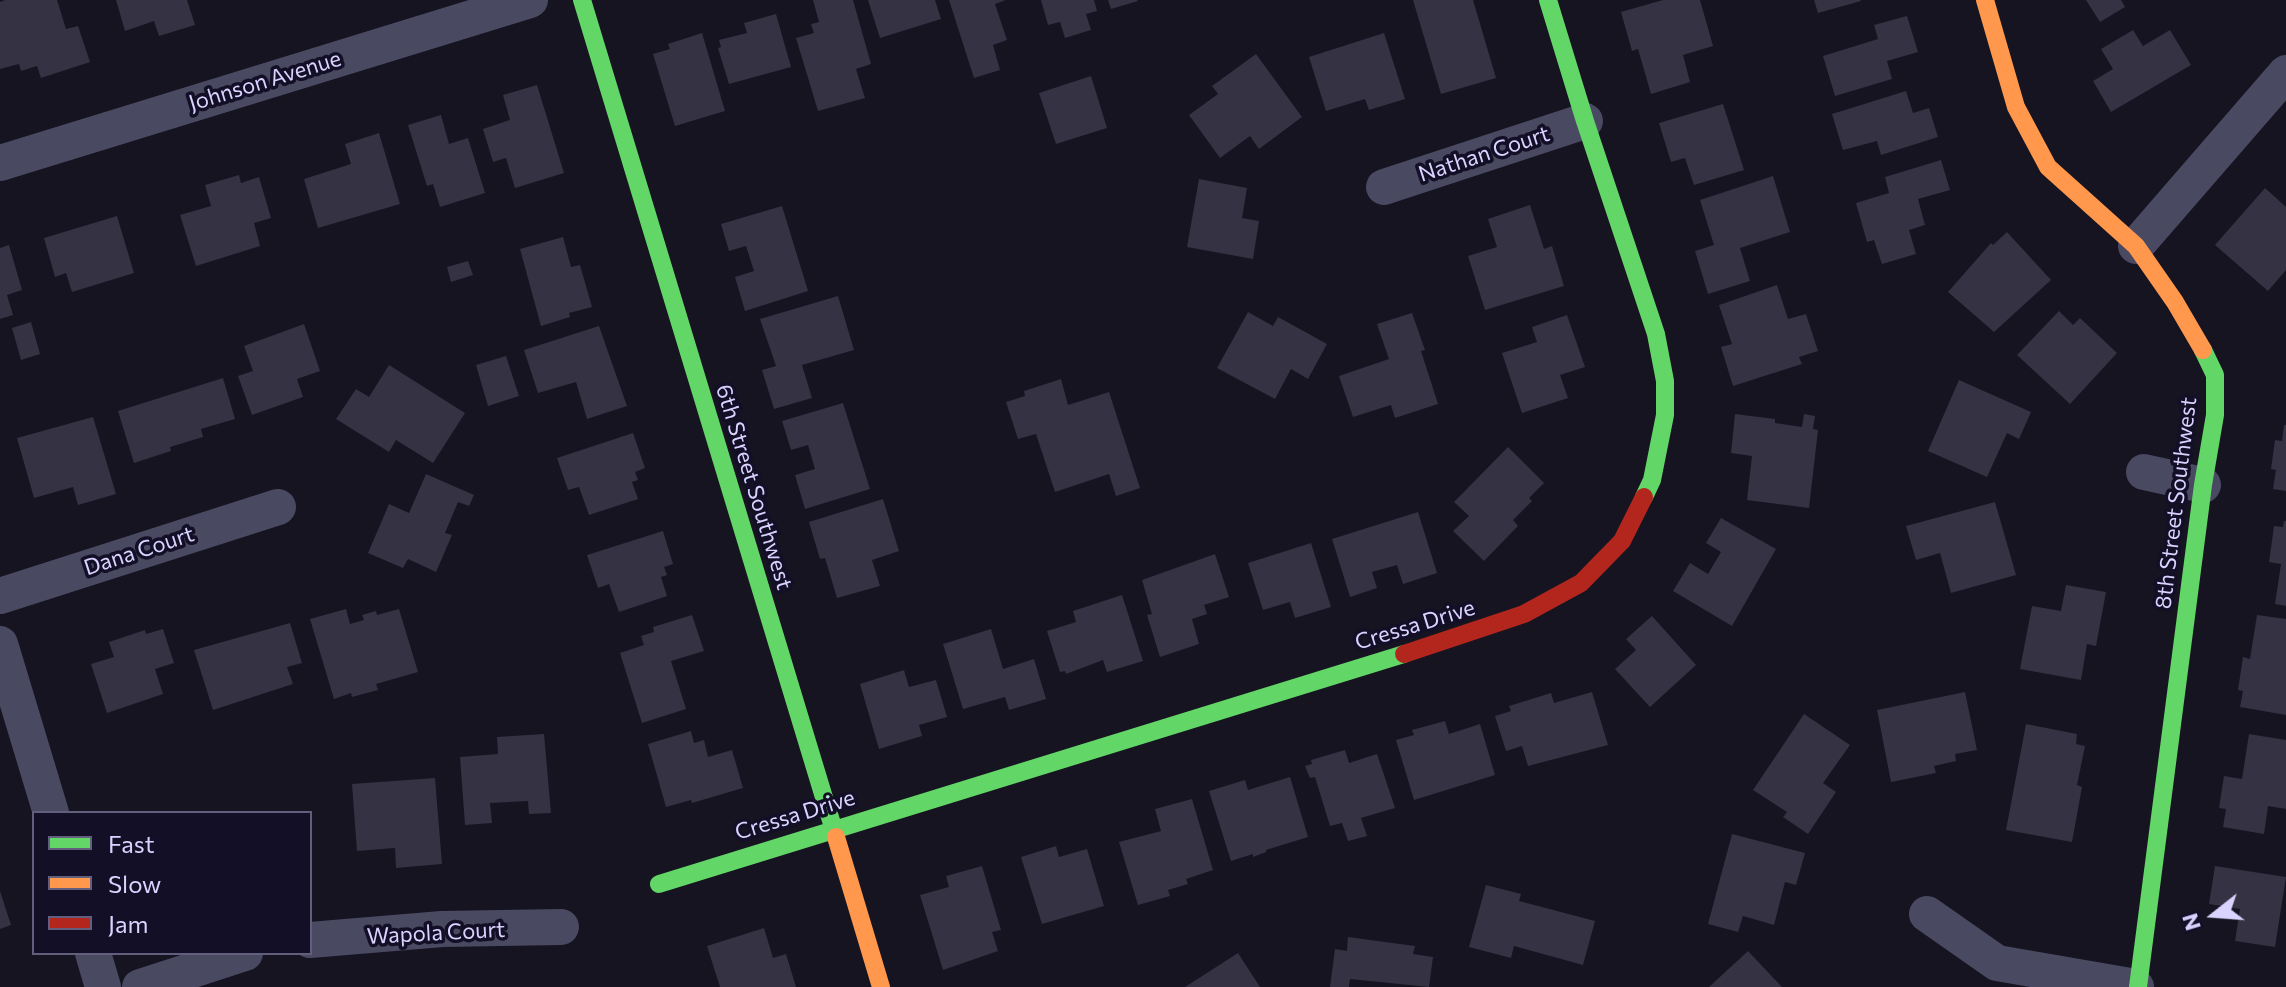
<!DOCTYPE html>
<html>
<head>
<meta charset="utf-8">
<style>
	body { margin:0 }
	#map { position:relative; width:2286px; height:987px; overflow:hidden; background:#161421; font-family:Commissioner,sans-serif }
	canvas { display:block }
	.legend { position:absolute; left:32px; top:811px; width:280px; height:144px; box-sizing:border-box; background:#130f26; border:2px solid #625e7d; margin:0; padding:10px 14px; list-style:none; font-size:24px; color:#d9d4ff }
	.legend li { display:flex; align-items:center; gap:16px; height:40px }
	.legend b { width:40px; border:2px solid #625e7d }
	.north { position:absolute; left:2174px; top:875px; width:80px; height:80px; -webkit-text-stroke:6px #130f26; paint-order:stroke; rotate:253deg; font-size:22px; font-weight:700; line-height:32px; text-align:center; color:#d9d4ff }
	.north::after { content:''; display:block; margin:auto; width:28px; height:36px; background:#d9d4ff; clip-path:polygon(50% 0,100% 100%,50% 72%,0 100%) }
</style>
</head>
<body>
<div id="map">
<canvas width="2286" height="987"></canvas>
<ul class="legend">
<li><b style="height:10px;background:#63d668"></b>Fast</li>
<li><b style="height:10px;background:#ff974d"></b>Slow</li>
<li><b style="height:10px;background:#b3261e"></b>Jam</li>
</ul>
<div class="north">N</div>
</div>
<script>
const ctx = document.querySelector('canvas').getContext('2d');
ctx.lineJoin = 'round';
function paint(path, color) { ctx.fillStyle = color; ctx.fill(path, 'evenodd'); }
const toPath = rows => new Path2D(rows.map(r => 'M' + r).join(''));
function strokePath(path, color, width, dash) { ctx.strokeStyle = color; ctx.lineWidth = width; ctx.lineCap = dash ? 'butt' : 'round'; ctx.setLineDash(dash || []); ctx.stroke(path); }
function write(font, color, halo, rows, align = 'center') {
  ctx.font = font + ' Commissioner,sans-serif'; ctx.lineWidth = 7; ctx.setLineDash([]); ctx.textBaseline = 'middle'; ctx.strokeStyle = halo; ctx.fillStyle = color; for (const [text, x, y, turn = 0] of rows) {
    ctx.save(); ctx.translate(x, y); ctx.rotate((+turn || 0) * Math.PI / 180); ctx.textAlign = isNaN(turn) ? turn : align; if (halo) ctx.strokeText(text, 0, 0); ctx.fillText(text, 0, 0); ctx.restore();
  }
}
paint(toPath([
	[5,0,57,0,66,29,78,26,90,62,41,78,37,66,21,71,19,64,0,69,0,2],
	[116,0,187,0,195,25,159,36,154,21,125,31],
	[813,0,853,0,871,64,856,69,865,98,818,111,796,38,814,33,811,24,819,22],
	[868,0,935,0,941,19,880,38],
	[949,0,1006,0,995,4,1007,40,993,45,1000,70,974,78],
	[1041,0,1094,0,1097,11,1086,14,1091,30,1065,38,1060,22,1048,25],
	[1108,0,1137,0,1138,1,1111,9],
	[1413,0,1473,0,1496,78,1441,94],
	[1663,0,1700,0,1713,46,1683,55,1690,82,1651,94,1638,49,1632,51,1621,12],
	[1814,0,1860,0,1861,1,1818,13],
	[2086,0,2121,0,2125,7,2100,22],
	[776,14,791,67,729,84,718,48,721,47,719,40,747,33,744,23],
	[1907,16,1918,52,1887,61,1892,79,1835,96,1823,56,1878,39,1874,25],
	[2133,30,2143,46,2170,30,2191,65,2111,112,2093,81,2113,69,2101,49],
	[702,33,725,111,675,126,653,54,670,49,668,44],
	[1384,33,1405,99,1369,110,1365,99,1326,111,1309,57],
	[1256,54,1302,117,1259,149,1250,136,1220,158,1189,115,1218,94,1212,86],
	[1091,76,1107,128,1056,144,1039,93],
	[537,85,564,173,515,188,506,158,493,162,483,129,510,120,503,95],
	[1906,91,1913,113,1929,108,1938,137,1881,155,1877,141,1843,150,1832,114],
	[1723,104,1744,170,1694,185,1685,158,1671,162,1659,123],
	[441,115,449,144,468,138,485,193,440,207,433,184,427,186,408,125],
	[379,133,400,204,318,228,304,179,351,164,345,144],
	[1941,160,1950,190,1918,199,1925,225,1909,230,1916,254,1882,264,1874,240,1867,242,1856,203,1889,193,1885,177],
	[239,175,241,183,259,177,271,218,254,223,260,246,196,266,180,215,211,206,205,185],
	[1773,176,1790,232,1740,248,1750,281,1708,294,1695,251,1714,245,1700,200],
	[1199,179,1247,188,1242,218,1259,221,1253,259,1187,247],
	[2265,188,2286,207,2286,270,2268,291,2215,245],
	[1530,205,1544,249,1552,246,1564,286,1485,310,1468,256,1497,247,1488,219],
	[782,206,808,291,745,311,735,277,754,271,746,246,729,251,721,224],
	[117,216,134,273,72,292,66,273,55,277,44,238],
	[2007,232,2051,280,1994,332,1948,292,1991,243,1993,245],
	[563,237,571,267,580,265,592,307,569,313,570,317,541,326,520,249],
	[9,245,22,290,7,295,13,315,0,319,0,248],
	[468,261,473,275,451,282,447,267],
	[1777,285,1788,319,1806,314,1818,351,1799,357,1802,364,1733,386,1721,347,1732,344,1719,305],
	[838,296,854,350,802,365,812,398,774,409,762,370,776,366,760,319],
	[2059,311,2073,325,2080,318,2117,353,2070,404,2017,355],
	[1248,312,1273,326,1278,317,1327,344,1308,379,1291,369,1275,399,1217,368],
	[1412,313,1425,350,1421,351,1438,404,1395,418,1391,405,1353,417,1339,376,1389,359,1377,324],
	[1567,315,1585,367,1560,375,1568,398,1522,413,1502,353,1537,342,1532,327],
	[31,322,40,354,21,360,12,328],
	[304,324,320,371,297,379,303,397,252,415,238,376,253,371,244,346],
	[599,326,627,406,587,419,576,382,538,393,524,350],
	[506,356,519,396,488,406,476,365],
	[389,365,465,413,433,463,396,440,389,452,336,419,356,389,369,397],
	[223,378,235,419,201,429,203,437,170,447,171,451,134,463,118,411],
	[1061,379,1068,405,1109,392,1140,488,1116,496,1109,474,1055,492,1036,434,1018,439,1006,402,1025,396,1024,391],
	[1959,380,2031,412,2019,439,2007,433,1987,477,1928,451],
	[843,403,870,489,805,509,795,475,815,469,808,445,791,450,782,421],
	[1735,414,1775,419,1775,423,1802,427,1804,414,1815,416,1813,429,1818,430,1809,508,1747,500,1752,456,1731,453],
	[93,417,116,494,78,505,73,487,34,498,17,438],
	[2284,425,2286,425,2286,491,2273,489,2276,470,2271,469,2275,440,2282,441],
	[633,433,645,468,635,472,638,480,632,482,638,499,589,515,579,487,568,490,557,458],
	[1508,447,1544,483,1529,498,1532,501,1513,520,1518,526,1484,561,1453,531,1469,516,1454,502],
	[426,474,474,495,469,506,458,502,445,533,452,535,436,572,408,559,403,568,368,553,389,504,409,513],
	[883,499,899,551,872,560,880,586,837,598,825,558,820,559,809,522],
	[1995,502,2016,575,1951,593,1940,553,1916,560,1906,526],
	[1418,512,1437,573,1403,584,1397,565,1372,572,1377,588,1350,597,1332,539],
	[1721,518,1776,549,1732,626,1673,591,1690,563,1708,574,1721,552,1706,543],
	[2284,521,2286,521,2286,606,2275,604,2281,564,2269,562,2274,526,2283,527],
	[663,531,673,564,664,567,667,575,661,577,667,596,619,612,609,584,598,588,587,555],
	[1311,543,1331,607,1295,618,1290,602,1263,610,1248,563],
	[1215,554,1229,597,1204,605,1207,614,1192,619,1199,644,1160,657,1147,615,1152,614,1142,580],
	[2066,585,2106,592,2096,646,2087,644,2081,680,2020,669,2032,606,2061,611],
	[1122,595,1143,661,1107,672,1103,660,1066,674,1065,671,1060,672,1047,631,1076,622,1073,611],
	[346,609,350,624,364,620,362,615,376,611,377,615,399,609,418,672,376,684,378,690,352,697,351,693,334,699,310,619],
	[692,615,704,651,671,661,686,709,642,723,620,653,644,645,641,636,654,632,653,627],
	[2257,615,2286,619,2286,715,2240,707,2243,691,2238,690,2243,657,2250,659],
	[1652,616,1696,665,1650,707,1615,669,1636,650,1626,639],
	[290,623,302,663,287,667,293,684,213,710,194,650],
	[163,629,174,663,155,669,163,694,107,713,91,664,114,657,109,642,145,630,146,634],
	[991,629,1003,669,1034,659,1046,699,1009,710,1005,697,963,709,943,644],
	[904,670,909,687,936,680,947,717,919,725,922,736,879,749,860,684],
	[1592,692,1608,745,1528,766,1522,746,1506,751,1495,716,1511,711,1509,706,1551,693,1554,703],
	[1965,692,1977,750,1955,754,1956,761,1934,766,1936,773,1891,782,1877,710],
	[1804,714,1850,745,1823,783,1836,792,1808,834,1783,817,1787,812,1753,790],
	[1445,721,1449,734,1480,724,1495,775,1414,800,1396,740,1414,735,1412,730],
	[2026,724,2077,734,2076,744,2085,746,2077,785,2082,787,2072,842,2006,830],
	[691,731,694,743,704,740,708,757,732,750,743,788,692,803,691,800,666,807,648,744],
	[544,734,551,813,529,814,528,801,490,803,492,823,465,825,460,757,498,754,497,737],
	[2249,734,2286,740,2286,809,2268,806,2264,834,2223,827,2226,809,2219,808,2224,776,2242,779],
	[1345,750,1349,763,1377,754,1395,808,1361,818,1367,836,1348,841,1342,823,1330,826,1315,777,1310,778,1305,766,1312,764,1311,760],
	[1290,777,1308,837,1266,850,1266,852,1253,857,1253,854,1231,861,1209,791,1245,780,1248,790],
	[435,778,442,864,396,868,395,848,357,851,352,784],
	[1192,799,1213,870,1186,879,1188,884,1168,890,1170,896,1138,905,1119,842,1161,831,1155,809],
	[1732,834,1805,853,1796,885,1785,882,1774,925,1743,916,1738,932,1708,924],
	[1056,846,1059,857,1087,849,1104,906,1042,924,1021,857],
	[982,866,1001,930,992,932,998,951,943,970,920,895,949,887,946,876],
	[2215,866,2286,877,2275,947,2235,941,2240,909,2209,904],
	[1486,885,1521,894,1519,901,1595,921,1583,965,1514,946,1511,958,1469,947],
	[0,891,11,925,0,929],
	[764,928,773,958,786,954,796,987,720,987,707,946],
	[1348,937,1415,946,1413,954,1433,957,1429,987,1350,979,1349,987,1330,987,1335,949,1347,951],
	[1748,951,1782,987,1709,987],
	[1238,953,1260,987,1185,987]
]), '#343243');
strokePath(toPath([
	[0,163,530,0],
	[1384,187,1585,121],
	[2136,246,2286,73],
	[2144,472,2203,485],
	[0,596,278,507],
	[0,644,51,813],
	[1927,914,1997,963,2136,987],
	[310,940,442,929,561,927],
	[93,953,103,987],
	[140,987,245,953]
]), '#4a4962', 36);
strokePath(toPath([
	[582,0,836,837],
	[1548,0,1585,121,1656,334,1665,381,1665,415,1652,480,1644,497],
	[659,884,1404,654],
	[2138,987,2203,485,2215,415,2215,375,2203,350]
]), '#63d668', 18);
strokePath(toPath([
	[1985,0,2016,107,2048,167,2136,246,2175,302,2203,350],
	[836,837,881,987]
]), '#ff974d', 18);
strokePath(toPath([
	[1404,654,1524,614,1581,583,1622,541,1644,497]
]), '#b3261e', 18);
write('22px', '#d9d4ff', '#130f26', [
	["Johnson Avenue",265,81,-17],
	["Nathan Court",1484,154,-18],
	["6th Street Southwest",754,487,73],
	["8th Street Southwest",2176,503,-83],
	["Dana Court",139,551,-18],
	["Cressa Drive",1415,625,-17],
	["Cressa Drive",795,815,-17],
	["Wapola Court",436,933,-3]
]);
</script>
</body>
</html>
